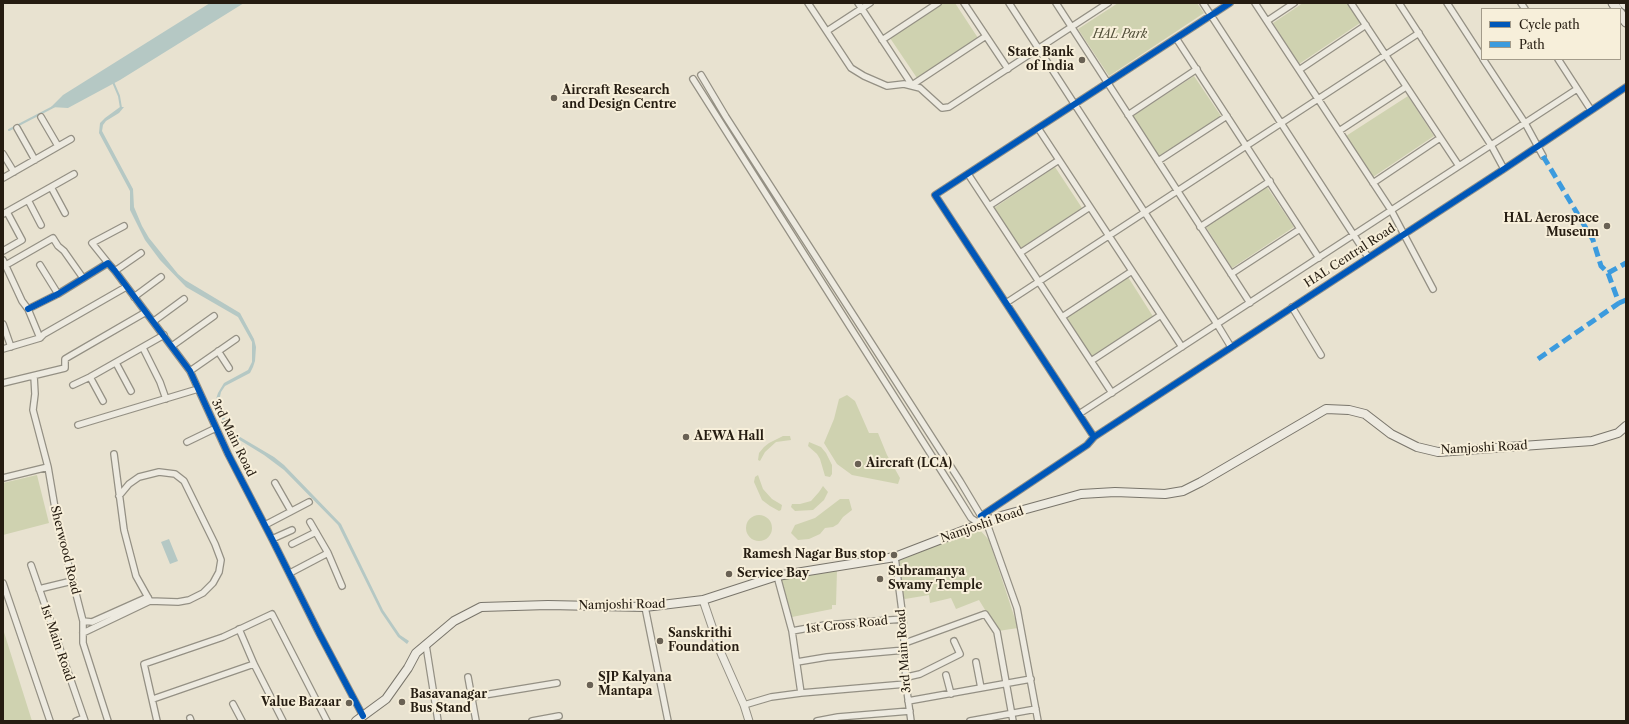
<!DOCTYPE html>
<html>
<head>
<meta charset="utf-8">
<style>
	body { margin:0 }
	#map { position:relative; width:1629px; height:724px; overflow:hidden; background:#e8e2d0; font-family:"Libre Caslon Text",serif }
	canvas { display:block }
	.frame { position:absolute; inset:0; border:4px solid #251c11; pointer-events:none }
	.legend { position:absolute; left:1481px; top:8px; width:140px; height:52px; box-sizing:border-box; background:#f7efda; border:1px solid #a39b8a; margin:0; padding:5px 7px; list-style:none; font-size:12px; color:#251c11 }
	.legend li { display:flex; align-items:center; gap:8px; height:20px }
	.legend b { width:20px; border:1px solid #a39b8a }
</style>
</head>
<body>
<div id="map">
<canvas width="1629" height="724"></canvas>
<div class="frame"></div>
<ul class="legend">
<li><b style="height:5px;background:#0057b8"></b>Cycle path</li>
<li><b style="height:5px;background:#3c9bde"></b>Path</li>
</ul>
</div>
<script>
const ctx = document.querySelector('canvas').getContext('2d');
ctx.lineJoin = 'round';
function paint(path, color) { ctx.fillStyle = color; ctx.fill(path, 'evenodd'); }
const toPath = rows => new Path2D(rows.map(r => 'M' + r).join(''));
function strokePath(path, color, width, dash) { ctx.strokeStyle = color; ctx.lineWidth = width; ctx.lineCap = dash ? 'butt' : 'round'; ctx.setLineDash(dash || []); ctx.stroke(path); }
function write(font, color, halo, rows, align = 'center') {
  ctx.font = font + ' "Libre Caslon Text",serif'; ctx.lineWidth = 4; ctx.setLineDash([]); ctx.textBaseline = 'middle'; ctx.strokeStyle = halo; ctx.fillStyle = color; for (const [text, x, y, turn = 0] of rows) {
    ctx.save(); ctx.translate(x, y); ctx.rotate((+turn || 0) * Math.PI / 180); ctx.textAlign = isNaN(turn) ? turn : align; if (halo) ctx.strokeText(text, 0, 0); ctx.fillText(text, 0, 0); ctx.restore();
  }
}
paint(toPath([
	[943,3,955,3,978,38,917,78,890,38],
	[1118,3,1197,3,1204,13,1109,76,1078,29],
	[1303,3,1347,3,1360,23,1299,64,1273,23],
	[1194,76,1221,116,1159,156,1133,116],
	[1408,96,1434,136,1373,177,1346,136],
	[1055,167,1082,208,1021,248,994,208],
	[1267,187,1294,227,1232,268,1206,227],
	[1128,277,1154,318,1092,357,1066,316],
	[847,395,855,401,869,433,878,433,887,455,900,478,898,484,852,475,837,464,824,443,834,419,839,399],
	[783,436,790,436,791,440,776,442,765,452,760,461,758,460,759,453,764,447,769,443],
	[809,442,821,447,826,453,832,465,832,474,830,477,825,476,820,459,817,454,808,446],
	[37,475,49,523,3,535,3,483],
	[758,475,763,489,772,499,782,505,781,510,779,511,770,506,762,500,754,482,755,477],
	[823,486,828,492,824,500,813,510,795,511,791,507,792,504,800,504,811,501,819,492],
	[840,499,849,499,852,510,843,517,838,524,833,527,825,528,820,534,809,539,798,540,791,533,795,525,815,518],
	'746 528a13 13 0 1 1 26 0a13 13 0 1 1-26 0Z',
	[979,529,989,540,1018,628,998,631,979,600,956,609,951,598,930,603,929,595,905,599,900,595,898,561],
	[837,570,836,605,832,605,832,609,792,617,780,579],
	[3,629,32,721,3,721]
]), '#cfd2b0');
paint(toPath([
	[210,3,244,3,120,80,68,108,51,107,63,95],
	[120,107,124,107,119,113,106,121,103,125,102,131,133,189,134,207,142,226,149,238,178,274,185,280,240,313,254,339,256,347,255,361,253,367,250,373,225,386,221,392,219,401,220,411,235,434,274,457,284,465,341,524,383,610,400,635,409,641,407,644,398,637,381,612,338,525,284,470,264,455,233,436,219,415,216,399,218,393,224,383,248,370,252,362,252,342,238,317,186,287,160,260,145,240,130,210,130,191,99,133,100,123,105,118],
	[169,539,178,561,170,564,161,542]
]), '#b5c8c4');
strokePath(toPath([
	[113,82,119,96,121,108],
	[9,130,55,106]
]), '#b5c8c4', 2);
const minor = toPath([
	[808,3,851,68,864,76,887,86,904,84,920,88,942,108,949,107,1108,3],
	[858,3,912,85,986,36],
	[964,3,1008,69],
	[1009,3,1217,324,1231,347],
	[1056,3,1250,303],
	[1203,3,1368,257],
	[1255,3,1391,210,1433,289],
	[1351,3,1459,166],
	[1399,3,1491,145,1504,169],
	[1447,3,1482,57],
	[1521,3,1525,9],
	[1267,21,1294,3],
	[827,31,870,3],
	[1176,38,1319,258],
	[882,40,938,3],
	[1483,59,1525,123,1543,156],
	[1558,59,1591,110],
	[1299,70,1366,25],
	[701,75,726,117,960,481,981,516,980,520],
	[693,79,951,486,971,518,980,524],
	[1128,115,1197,69],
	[41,117,58,146],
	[17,128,35,160],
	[1038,128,1182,347],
	[1339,131,1406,87],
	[3,154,14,172],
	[1158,161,1227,116],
	[968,174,1112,393],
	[3,178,71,139],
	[1373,183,1440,138],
	[51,187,74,174],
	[28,200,41,225],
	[989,206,1059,160],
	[3,214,51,187,65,213],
	[1200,227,1270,181],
	[3,251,22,240,7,212],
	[1020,253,1090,207],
	[3,260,22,301,28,309,40,338],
	[108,263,92,243,124,226],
	[6,265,53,238,58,246,64,251,83,278],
	[40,265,58,294],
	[115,271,141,253],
	[1231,274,1300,229],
	[134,297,161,277],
	[1006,303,1419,33],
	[1292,307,1321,355],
	[28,309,58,294,108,263,115,271,190,371,228,454,272,539,319,633,363,716],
	[1062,317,1132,271],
	[154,321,184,299],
	[3,324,11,347],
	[172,346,214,316],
	[143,348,160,382,166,399],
	[3,349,40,338,44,334,126,287],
	[218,351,229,368],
	[1091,361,1161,315],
	[116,363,131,391],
	[190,371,236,339],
	[34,376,35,394,33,410,48,467,57,520,83,621,83,643,108,721],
	[90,377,103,401],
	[3,383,65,368,65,359,70,356,146,312],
	[73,385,90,377,164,335],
	[1079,414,1577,89],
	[78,425,198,389],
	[1094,437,935,195,1230,3],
	[187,442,216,428],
	[114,454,124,530,136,576,150,601],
	[3,478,48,467],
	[275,483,291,511],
	[981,516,1087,445,1094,437,1504,169,1626,87],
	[986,521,1017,608,1038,721],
	[310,522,328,553,342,586],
	[265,525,309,502],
	[272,539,292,530],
	[292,544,316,532],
	[895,557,903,619,906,684,911,721],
	[31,565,85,721],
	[290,573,328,553],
	[777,576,792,631,801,693],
	[3,583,50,721],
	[39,589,72,581],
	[645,607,668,721],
	[83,621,92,622,148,597],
	[239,629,254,664,283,721],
	[792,631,825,625,903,619],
	[83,633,150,601,178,602,189,600,203,593,213,583,219,572,221,560,215,544,184,481,175,474,159,472,139,477,129,484,119,496],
	[905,643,985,614,997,632,1013,721],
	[426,645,438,721],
	[797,662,827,657,905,650],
	[976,662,981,688],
	[946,675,951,694],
	[468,677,476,721],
	[907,677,920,674,960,654,954,641],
	[472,697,557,683],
	[153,699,254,664],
	[908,701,1031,679],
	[233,704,242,721],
	[744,705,771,697,801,693,906,684],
	[190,718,191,721],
	[76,721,84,718],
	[157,721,144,664,223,637,272,614,327,721],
	[532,721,559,716],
	[817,721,838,717,910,711],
	[970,721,1036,709]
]);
const tertiary = toPath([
	[703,600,721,653,744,705,749,721]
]);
const secondary = toPath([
	[356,721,386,699,408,668,416,653,454,621,481,607,548,605,645,607,703,600,777,576,895,557,1001,516,1081,494,1115,492,1165,494,1183,491,1201,482,1326,409,1349,410,1365,414,1391,434,1417,447,1438,452,1592,441,1618,433,1626,426]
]);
const primary = toPath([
	[1613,3,1617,9],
	[1624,3,1626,5],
	[1620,13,1626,22]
]);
strokePath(minor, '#949084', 8);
strokePath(tertiary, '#949084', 9);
strokePath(secondary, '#79756b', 10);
strokePath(primary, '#79756b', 11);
strokePath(minor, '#edeae0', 5.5);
strokePath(tertiary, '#edeae0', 7);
strokePath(secondary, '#edeae0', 8);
strokePath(primary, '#eae5db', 9);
strokePath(toPath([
	[1543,156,1593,240,1601,266,1608,273,1619,303,1626,300],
	[1608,273,1626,263],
	[1538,359,1619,303]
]), '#3c9bde', 5, [10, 5]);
strokePath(toPath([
	[28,309,58,294,108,263,115,271,190,371,228,454,272,539,319,633,363,716],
	[1094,437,935,195,1230,3],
	[981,516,1087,445,1094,437,1504,169,1626,87]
]), '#0057b8', 6);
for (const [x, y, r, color] of [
	[1082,60,4,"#696154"],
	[554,98,4,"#696154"],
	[1607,226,4,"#696154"],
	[686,437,4,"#696154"],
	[858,464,4,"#696154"],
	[894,555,4,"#696154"],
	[729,574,4,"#696154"],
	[880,579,4,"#696154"],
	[660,641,4,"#696154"],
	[590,685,4,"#696154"],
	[402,702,4,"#696154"],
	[349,703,4,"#696154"]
]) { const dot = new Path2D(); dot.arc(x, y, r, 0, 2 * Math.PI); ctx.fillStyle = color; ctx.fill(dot); strokePath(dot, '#f7efda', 1.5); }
write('italic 12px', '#524f39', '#f7efda', [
	["HAL Park",1120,35]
]);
write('bold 12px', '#251c11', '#f7efda', [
	["State Bank",1074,53,"right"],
	["of India",1074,67,"right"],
	["Aircraft Research",562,91],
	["and Design Centre",562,105],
	["HAL Aerospace",1599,219,"right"],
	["Museum",1599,233,"right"],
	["AEWA Hall",694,437],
	["Aircraft (LCA)",866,464],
	["Ramesh Nagar Bus stop",886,555,"right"],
	["Subramanya",888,572],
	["Swamy Temple",888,586],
	["Service Bay",737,574],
	["Sanskrithi",668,634],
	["Foundation",668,648],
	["SJP Kalyana",598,678],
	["Mantapa",598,692],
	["Basavanagar",410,695],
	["Bus Stand",410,709],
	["Value Bazaar",341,703,"right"]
], 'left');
write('12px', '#251c11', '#f7efda', [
	["HAL Central Road",1350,256,-33],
	["3rd Main Road",233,438,64],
	["Namjoshi Road",1484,448,-3],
	["Namjoshi Road",982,525,-19],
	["Sherwood Road",65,550,76],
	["Namjoshi Road",622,605,-1],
	["1st Cross Road",847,625,-6],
	["1st Main Road",57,643,71],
	["3rd Main Road",904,651,-94]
]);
</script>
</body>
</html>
